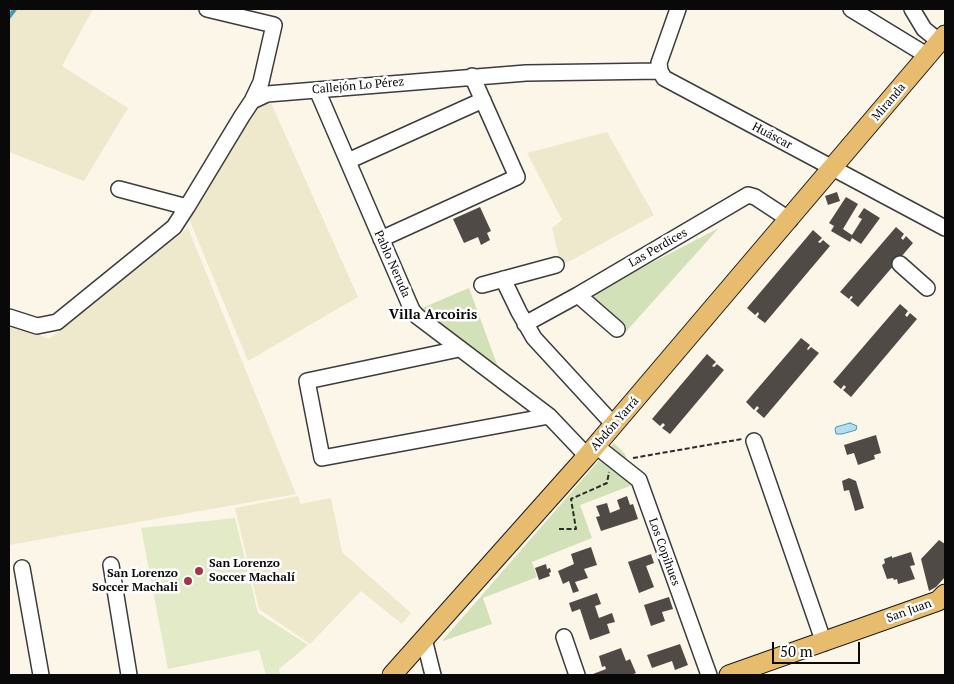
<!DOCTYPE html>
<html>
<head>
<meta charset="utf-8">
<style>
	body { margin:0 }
	#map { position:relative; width:954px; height:684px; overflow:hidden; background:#fcf6e9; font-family:"PT Serif",serif }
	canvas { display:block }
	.frame { position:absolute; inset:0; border:10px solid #090909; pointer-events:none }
	.scale { position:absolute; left:772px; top:642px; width:88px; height:22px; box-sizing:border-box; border:2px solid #090909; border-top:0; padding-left:6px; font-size:15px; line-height:18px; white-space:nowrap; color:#090909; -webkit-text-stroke:4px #fff; paint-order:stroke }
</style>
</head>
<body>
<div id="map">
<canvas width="954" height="684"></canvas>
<div class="frame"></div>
<div class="scale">50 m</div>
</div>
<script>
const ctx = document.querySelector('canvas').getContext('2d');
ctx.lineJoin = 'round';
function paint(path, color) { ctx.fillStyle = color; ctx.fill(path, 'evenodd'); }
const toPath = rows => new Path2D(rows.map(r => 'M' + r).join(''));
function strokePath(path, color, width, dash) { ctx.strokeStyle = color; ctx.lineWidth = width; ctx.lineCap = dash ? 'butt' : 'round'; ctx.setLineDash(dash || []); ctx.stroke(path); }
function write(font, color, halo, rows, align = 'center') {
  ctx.font = font + ' "PT Serif",serif'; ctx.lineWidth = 5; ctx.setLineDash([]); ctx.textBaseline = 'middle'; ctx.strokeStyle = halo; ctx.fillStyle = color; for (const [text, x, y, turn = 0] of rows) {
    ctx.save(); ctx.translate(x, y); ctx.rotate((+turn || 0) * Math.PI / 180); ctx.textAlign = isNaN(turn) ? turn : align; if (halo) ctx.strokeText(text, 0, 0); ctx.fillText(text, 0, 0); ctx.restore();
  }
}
paint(toPath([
	[9,9,93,9,62,66,128,108,84,181,9,152],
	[271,103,358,297,248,361,189,219,251,112,260,105],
	[607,132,654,215,561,266,552,228,562,220,527,153],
	[188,228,296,494,9,545,9,323,49,339],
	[298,496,300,504,331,498,342,552,411,613,402,624,361,591,310,644,259,609,235,508]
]), '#eee8cc');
paint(toPath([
	[719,228,622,336,582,299],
	[469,288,498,367,425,314,422,308],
	[614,443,625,454,635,484,580,505,592,538,532,562,537,577,483,598,492,624,443,641,443,640]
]), '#d2e1b7');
paint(toPath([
	[235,518,258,613,308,645,279,669,280,675,266,675,259,650,168,669,141,528]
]), '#e2eac8');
const water = toPath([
	[850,423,857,426,856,430,842,434,836,434,835,429,836,427,850,423]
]);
paint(water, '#b4deed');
strokePath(water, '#49b', 1);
strokePath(toPath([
	[9,17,15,9]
]), '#49b', 4);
paint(toPath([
	[837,192,840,201,828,205,825,196],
	[846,197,858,204,843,229,852,235,862,219,858,217,864,208,880,218,861,244,852,238,850,242,831,231,834,226,829,223],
	[480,207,491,231,487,233,490,240,481,245,478,237,464,243,453,219],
	[896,227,904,234,901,238,903,240,906,236,913,243,858,307,850,300,853,297,851,296,849,299,840,292],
	[813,230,822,238,818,242,820,243,823,240,830,246,765,323,757,317,759,314,758,312,755,315,747,308],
	[900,304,908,311,905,315,907,317,910,313,917,319,851,397,843,390,846,387,844,385,841,389,833,382],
	[801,338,810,345,807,349,808,350,811,347,819,353,764,418,756,411,759,408,757,406,754,410,746,402],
	[707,354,716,362,712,366,714,367,717,364,724,370,670,434,662,428,665,425,663,423,660,426,652,419],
	[876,435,881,453,874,455,875,459,858,465,854,453,847,455,844,445],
	[849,478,856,481,864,508,855,511,849,490,844,491,842,481],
	[627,496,630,505,633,504,638,519,601,531,596,517,600,516,596,506,607,503,610,513,620,509,617,500],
	[939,540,945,544,945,577,936,587,929,591,921,559],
	[591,547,597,565,584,569,588,578,575,582,579,591,573,593,569,581,563,584,558,571,574,564,571,554],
	[911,552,915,565,910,566,915,579,898,584,897,579,894,580,893,578,887,579,882,565,885,563,884,559,892,556,892,558],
	[651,554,654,563,646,566,654,587,639,593,628,562],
	[546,564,547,569,550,568,551,572,549,573,550,576,539,580,535,568],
	[597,593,601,604,595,606,599,618,612,613,615,622,607,624,610,633,590,640,580,609,572,612,569,603],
	[669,597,673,609,662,612,665,621,651,626,644,605],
	[680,644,688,665,675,670,672,661,652,668,647,655],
	[621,648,626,661,630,659,636,673,631,675,593,675,593,674,606,669,605,666,602,667,599,656]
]), '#504a47');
const minor = toPath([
	[207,9,274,25,261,82,252,101],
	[678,9,659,63,660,71,664,78,945,228],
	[851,9,928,56],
	[912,9,924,29,940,42],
	[317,90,412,310,417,316,549,416,587,456],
	[348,161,483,100],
	[119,189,187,207,242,116,252,101,267,94,526,73,660,71],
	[381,239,517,177,472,76],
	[900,264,927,288],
	[503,279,519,312,534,338,614,425],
	[482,285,556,265],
	[578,295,617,329],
	[9,317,37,326,57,322,174,227,187,207],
	[525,324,578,295,748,195,755,197,790,220],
	[459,349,307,381,322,458,549,416],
	[754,441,824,643],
	[596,446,639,480,709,675],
	[111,565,129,675],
	[22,568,41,675],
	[564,637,577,675],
	[424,639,433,675]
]);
const major = toPath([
	[392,675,587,456,945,35],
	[729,675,938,601,945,594]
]);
strokePath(minor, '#3c3c3c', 18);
strokePath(major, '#1a1a1a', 21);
strokePath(toPath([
	[633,458,742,439],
	[559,529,576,529,571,499,607,483,609,472]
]), '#2b2b2b', 2, [5, 2.5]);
strokePath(minor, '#fff', 15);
strokePath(major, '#e7bc6e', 19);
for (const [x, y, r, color] of [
	[199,571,5,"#a73446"],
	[188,581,5,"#a73446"]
]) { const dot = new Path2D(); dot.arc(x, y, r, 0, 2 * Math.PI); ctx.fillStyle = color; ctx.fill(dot); strokePath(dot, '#fff', 2); }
write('12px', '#090909', '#fff', [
	["Callejón Lo Pérez",358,86,-5],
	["Miranda",889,102,-50],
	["Huáscar",772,136,28],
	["Las Perdices",658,248,-30],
	["Pablo Neruda",392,264,66],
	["Abdón Yarrá",615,424,-49],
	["Los Copihues",664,552,70],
	["San Juan",909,611,-20]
]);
write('bold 12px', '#090909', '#fff', [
	["San Lorenzo",209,564],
	["Soccer Machalí",209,578],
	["San Lorenzo",178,574,"right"],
	["Soccer Machali",178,588,"right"]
], 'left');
write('bold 14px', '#090909', '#fff', [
	["Villa Arcoiris",433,315]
]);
</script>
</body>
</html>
